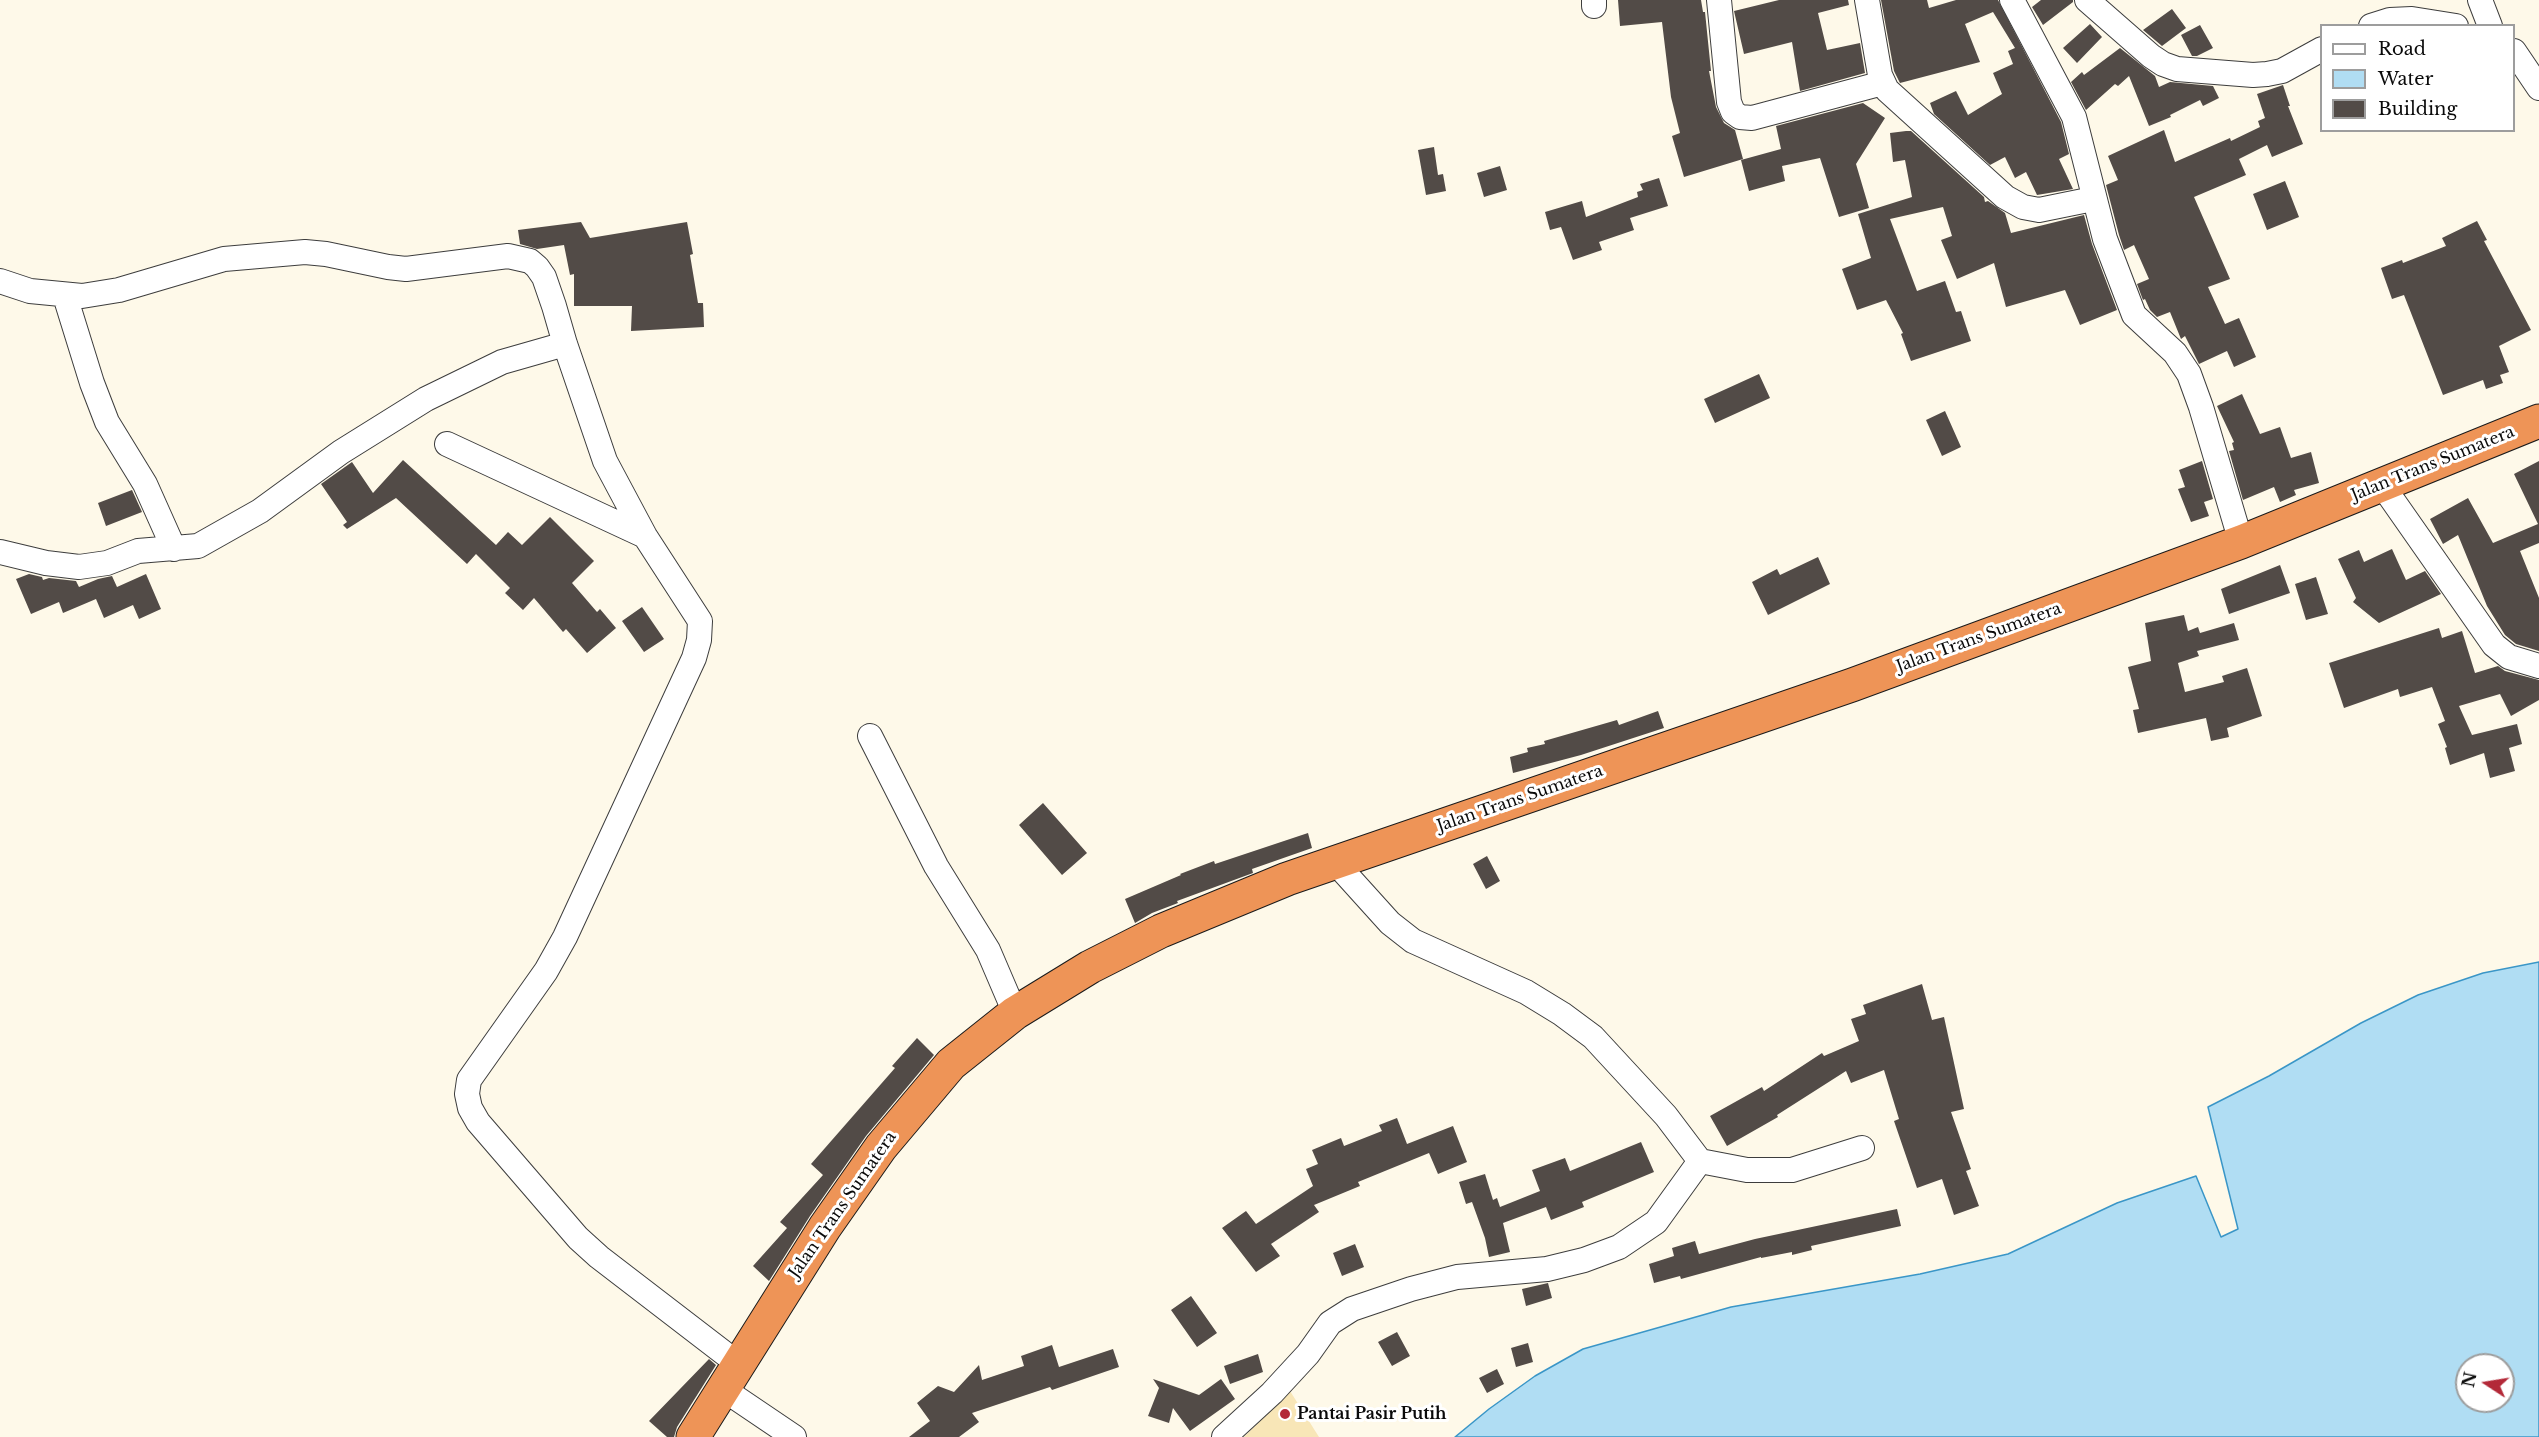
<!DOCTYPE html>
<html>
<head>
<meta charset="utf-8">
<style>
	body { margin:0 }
	#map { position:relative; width:2539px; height:1437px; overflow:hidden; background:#fef9e9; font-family:"Libre Baskerville",serif }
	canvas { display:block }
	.legend { position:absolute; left:2320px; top:24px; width:195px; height:108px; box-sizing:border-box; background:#fff; border:2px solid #9d9d9d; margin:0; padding:8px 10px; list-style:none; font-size:18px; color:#0a0a0a }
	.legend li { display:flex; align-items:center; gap:12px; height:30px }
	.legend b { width:30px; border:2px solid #9d9d9d }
	.north { position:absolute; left:2455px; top:1353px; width:60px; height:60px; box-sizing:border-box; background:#fff; border:2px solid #9d9d9d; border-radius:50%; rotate:282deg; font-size:16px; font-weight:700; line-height:24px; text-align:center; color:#0a0a0a }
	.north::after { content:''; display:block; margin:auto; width:21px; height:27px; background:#b32938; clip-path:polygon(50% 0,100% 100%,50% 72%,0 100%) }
</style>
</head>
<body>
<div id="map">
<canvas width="2539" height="1437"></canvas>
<ul class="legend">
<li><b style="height:8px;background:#fff"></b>Road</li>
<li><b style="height:16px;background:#b0ddf3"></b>Water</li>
<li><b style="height:16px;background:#524b47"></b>Building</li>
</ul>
<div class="north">N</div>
</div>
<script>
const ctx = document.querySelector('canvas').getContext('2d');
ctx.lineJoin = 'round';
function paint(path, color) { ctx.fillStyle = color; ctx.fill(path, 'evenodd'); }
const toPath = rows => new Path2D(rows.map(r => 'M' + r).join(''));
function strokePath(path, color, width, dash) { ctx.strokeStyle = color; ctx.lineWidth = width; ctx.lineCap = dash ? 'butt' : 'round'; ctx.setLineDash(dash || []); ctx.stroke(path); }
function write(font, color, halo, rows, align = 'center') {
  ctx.font = font + ' "Libre Baskerville",serif'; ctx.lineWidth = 6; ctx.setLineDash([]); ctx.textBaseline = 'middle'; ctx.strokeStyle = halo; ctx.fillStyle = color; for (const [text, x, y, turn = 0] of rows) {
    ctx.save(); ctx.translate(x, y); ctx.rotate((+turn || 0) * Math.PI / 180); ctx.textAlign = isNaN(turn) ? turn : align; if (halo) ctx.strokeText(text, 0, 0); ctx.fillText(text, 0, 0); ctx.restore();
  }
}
paint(toPath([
	[1290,1391,1319,1437,1244,1437]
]), '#f8e6b7');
const water = toPath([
	[2539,962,2539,1437,1455,1437,1489,1409,1535,1376,1583,1349,1731,1307,1920,1274,2008,1254,2117,1203,2196,1176,2221,1237,2238,1229,2208,1107,2269,1076,2361,1023,2418,995,2483,973,2539,962],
	[2467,1365,2503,1365,2503,1401,2467,1401,2467,1365]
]);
paint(water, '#b0ddf3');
strokePath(water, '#3a96c7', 1.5);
paint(toPath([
	[1618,0,1701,0,1703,12,1705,12,1711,71,1709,71,1716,107,1724,123,1735,130,1743,159,1684,177,1672,136,1680,133,1671,97,1662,22,1620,26],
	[1779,0,1848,0,1849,5,1818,13,1827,50,1860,43,1865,73,1800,91,1792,42,1744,54,1734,11],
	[1881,0,1927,0,1929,8,1956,0,1998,0,2061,122,2069,154,2059,159,2073,189,2037,195,2026,172,2015,178,2005,157,1990,165,1934,114,1930,103,1956,91,1968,115,2002,94,1993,73,2013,64,2008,51,2015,48,1993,12,1965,24,1980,62,1900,83,1894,71],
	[2041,0,2073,0,2073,2,2043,25,2032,7],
	[2172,9,2186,28,2162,46,2143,30],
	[2090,24,2102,37,2077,63,2063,48],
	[2200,25,2213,48,2197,56,2192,56,2181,35],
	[2120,48,2155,76,2159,87,2170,82,2213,86,2219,98,2203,106,2200,100,2170,115,2171,117,2149,126,2129,76,2118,86,2115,84,2086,110,2071,82,2082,72,2084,75],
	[2283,85,2290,106,2288,106,2303,144,2272,157,2267,145,2239,159,2246,175,2194,197,2230,279,2208,287,2225,324,2239,318,2256,357,2234,367,2227,351,2199,364,2185,336,2181,339,2170,312,2157,317,2150,310,2145,299,2143,300,2137,284,2149,279,2134,245,2124,250,2119,235,2106,185,2118,180,2108,156,2164,130,2175,162,2230,138,2231,141,2260,127,2258,121,2265,118,2257,94],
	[1863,103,1885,118,1856,164,1869,208,1839,217,1820,158,1782,166,1785,181,1749,191,1741,160,1781,149,1776,126],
	[1906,131,1911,131,1984,197,1985,202,1988,201,2005,213,2011,233,2084,215,2092,244,2117,310,2080,325,2065,290,2006,307,1994,263,1957,279,1941,240,1952,236,1943,207,1890,219,1917,291,1945,281,1956,312,1961,311,1971,341,1911,361,1901,334,1903,333,1886,300,1857,310,1842,269,1871,258,1858,214,1912,197,1905,160,1893,162,1890,133],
	[1434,147,1438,175,1443,174,1446,191,1426,195,1418,150],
	[1500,166,1507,190,1484,197,1477,173],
	[1659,178,1668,206,1630,218,1634,230,1599,242,1602,250,1573,260,1561,227,1550,230,1545,212,1582,201,1586,217,1638,197,1637,192,1643,190,1640,184],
	[2285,181,2299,217,2267,230,2253,194],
	[2477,221,2487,240,2484,241,2531,330,2499,346,2509,372,2500,375,2503,383,2486,389,2483,380,2443,395,2404,295,2392,299,2381,268,2402,260,2403,263,2446,246,2442,238],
	[581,222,590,238,687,222,693,254,690,255,698,303,703,303,704,327,631,331,632,306,574,306,574,274,570,275,564,245,537,249,520,244,518,230],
	[1759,374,1770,398,1715,423,1704,399],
	[2242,394,2260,434,2280,427,2291,458,2311,452,2319,483,2294,490,2296,495,2280,502,2274,487,2243,500,2229,451,2234,450,2232,443,2234,442,2217,406],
	[1945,411,1961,447,1942,456,1926,420],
	[403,460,496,545,508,532,522,545,550,517,594,561,572,583,597,612,600,609,616,628,587,653,566,629,563,632,534,598,523,610,505,593,510,588,476,554,467,564,396,498,347,529,343,525,347,522,321,484,352,462,373,493],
	[2202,461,2213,499,2204,502,2209,516,2191,522,2178,489,2185,487,2179,470],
	[2539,461,2539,543,2520,551,2539,598,2539,651,2516,644,2505,635,2487,606,2458,535,2443,544,2430,519,2468,498,2493,543,2538,524,2514,474],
	[132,490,142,512,106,526,98,503],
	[2392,549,2406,580,2425,571,2441,594,2379,623,2353,602,2356,598,2338,559,2359,550,2364,562],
	[1818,557,1830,584,1768,615,1752,582,1777,569,1780,575],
	[2280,565,2290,593,2229,614,2221,589],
	[29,574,42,577,43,580,49,578,76,581,79,587,98,579,112,576,117,587,146,574,161,609,139,619,133,605,104,618,96,599,63,613,59,602,31,614,16,579],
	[2316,577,2328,614,2306,620,2295,584],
	[642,607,664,639,644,652,622,621],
	[2184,615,2188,631,2198,627,2200,633,2234,623,2239,640,2197,651,2199,656,2178,663,2185,692,2224,682,2222,676,2247,668,2262,716,2227,728,2229,737,2211,741,2206,718,2138,733,2133,710,2139,709,2128,667,2151,661,2145,623],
	[2439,628,2442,638,2462,631,2475,673,2498,666,2505,671,2539,680,2539,700,2511,716,2500,694,2459,706,2472,735,2517,724,2522,744,2509,748,2515,771,2490,778,2484,753,2450,765,2445,748,2447,747,2438,724,2445,721,2432,687,2400,697,2398,689,2344,708,2329,663],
	[1658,711,1664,728,1581,755,1513,773,1510,757,1528,752,1527,748,1545,744,1544,741,1617,720,1619,725],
	[1043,803,1087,853,1062,875,1019,825],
	[1308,833,1312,848,1252,869,1253,873,1177,901,1178,903,1152,913,1135,923,1125,899,1181,875,1180,874,1214,861,1215,864],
	[1487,856,1500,881,1486,889,1473,864],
	[1922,984,1932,1020,1944,1017,1964,1109,1951,1112,1971,1169,1966,1171,1979,1206,1954,1215,1942,1179,1917,1188,1894,1121,1899,1119,1884,1070,1851,1083,1846,1071,1777,1115,1778,1117,1727,1146,1710,1116,1762,1087,1764,1091,1822,1053,1824,1056,1859,1041,1851,1019,1866,1014,1863,1005],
	[917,1038,934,1055,866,1136,810,1216,769,1281,753,1266,787,1228,780,1222,823,1175,811,1164,895,1068,892,1066],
	[1397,1118,1407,1144,1453,1126,1467,1162,1438,1174,1429,1153,1358,1182,1360,1186,1314,1205,1319,1212,1271,1244,1280,1256,1256,1272,1222,1228,1246,1211,1256,1224,1313,1186,1306,1169,1318,1164,1312,1150,1341,1138,1344,1146,1382,1131,1379,1125],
	[1641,1142,1654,1172,1582,1202,1584,1207,1551,1220,1546,1207,1503,1223,1510,1252,1489,1257,1485,1238,1472,1202,1466,1204,1459,1182,1485,1174,1493,1200,1497,1198,1500,1207,1540,1191,1532,1170,1565,1158,1570,1171],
	[1897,1209,1901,1226,1811,1246,1812,1250,1792,1255,1792,1252,1761,1258,1761,1257,1681,1279,1680,1276,1654,1283,1649,1264,1674,1256,1672,1248,1695,1241,1699,1254,1755,1239],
	[1355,1244,1364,1267,1342,1276,1333,1253],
	[1548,1283,1552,1298,1526,1306,1522,1289],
	[1191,1296,1217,1333,1197,1347,1171,1310],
	[1397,1332,1410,1356,1392,1366,1378,1342],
	[1528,1343,1533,1362,1516,1367,1511,1348],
	[1052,1345,1059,1367,1113,1349,1119,1367,1052,1390,1050,1387,972,1413,979,1422,959,1437,909,1437,930,1421,917,1403,938,1386,954,1392,979,1365,982,1380,1024,1366,1021,1356],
	[1258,1354,1263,1372,1230,1384,1224,1366],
	[709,1359,716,1365,677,1427,674,1437,667,1437,649,1421],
	[1497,1369,1504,1384,1487,1393,1479,1378],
	[1153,1379,1199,1395,1221,1379,1235,1399,1190,1431,1173,1408,1169,1423,1148,1416,1159,1388]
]), '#524b47');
const minor = toPath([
	[1719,0,1729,102,1733,112,1740,117,1752,118,1883,83],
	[1867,0,1880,75,1887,90,2005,197,2023,207,2039,210,2093,199],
	[2012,0,2074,117,2105,239,2134,315,2175,353,2189,374,2201,407,2241,542],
	[2087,0,2151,56,2163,64,2177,69,2253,75,2267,74,2282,71,2322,49],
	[2480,0,2490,26],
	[1594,6,1594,0],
	[2371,26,2390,20,2412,19,2456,26],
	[2514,51,2539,88],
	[0,281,30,291,82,296,119,290,224,259,305,252,326,254,388,267,406,269,508,256,530,261,537,267,544,277,554,306,565,344,605,461,645,536,700,621,699,640,694,658,565,937,546,971,469,1080,467,1094,470,1108,478,1122,578,1238,599,1257,737,1363],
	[65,296,92,383,107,422,145,484,174,549],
	[447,444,645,536],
	[2382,485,2494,645,2509,657,2539,666],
	[0,552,46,563,79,567,107,563,138,551,198,546,260,511,341,452,426,399,502,362,565,344],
	[870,736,936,866,988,950,1015,1013],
	[1334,861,1390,923,1413,941,1526,992,1562,1014,1593,1037,1666,1116,1700,1161,1747,1170,1792,1170,1862,1148],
	[723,1389,794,1437],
	[1224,1437,1272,1393,1308,1354,1330,1323,1352,1309,1411,1289,1457,1277,1547,1269,1584,1260,1619,1247,1656,1222,1700,1161]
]);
const highway = toPath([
	[693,1437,825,1227,881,1147,951,1064,1015,1013,1090,967,1161,931,1287,879,1852,685,2241,542,2539,421]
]);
strokePath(minor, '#3d3d3d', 26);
strokePath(highway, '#1b1b1b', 35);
strokePath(minor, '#fff', 24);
strokePath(highway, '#ee9457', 33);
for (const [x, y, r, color] of [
	[1285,1414,6,"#b32938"]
]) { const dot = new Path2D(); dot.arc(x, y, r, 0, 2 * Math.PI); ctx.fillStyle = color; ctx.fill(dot); strokePath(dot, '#fff', 2); }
write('16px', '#0a0a0a', '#fff', [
	["Jalan Trans Sumatera",2433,464,-22],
	["Jalan Trans Sumatera",1979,638,-20],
	["Jalan Trans Sumatera",1520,799,-19],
	["Jalan Trans Sumatera",843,1205,-55]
]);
write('bold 16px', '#0a0a0a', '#fff', [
	["Pantai Pasir Putih",1297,1414]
], 'left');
</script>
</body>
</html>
